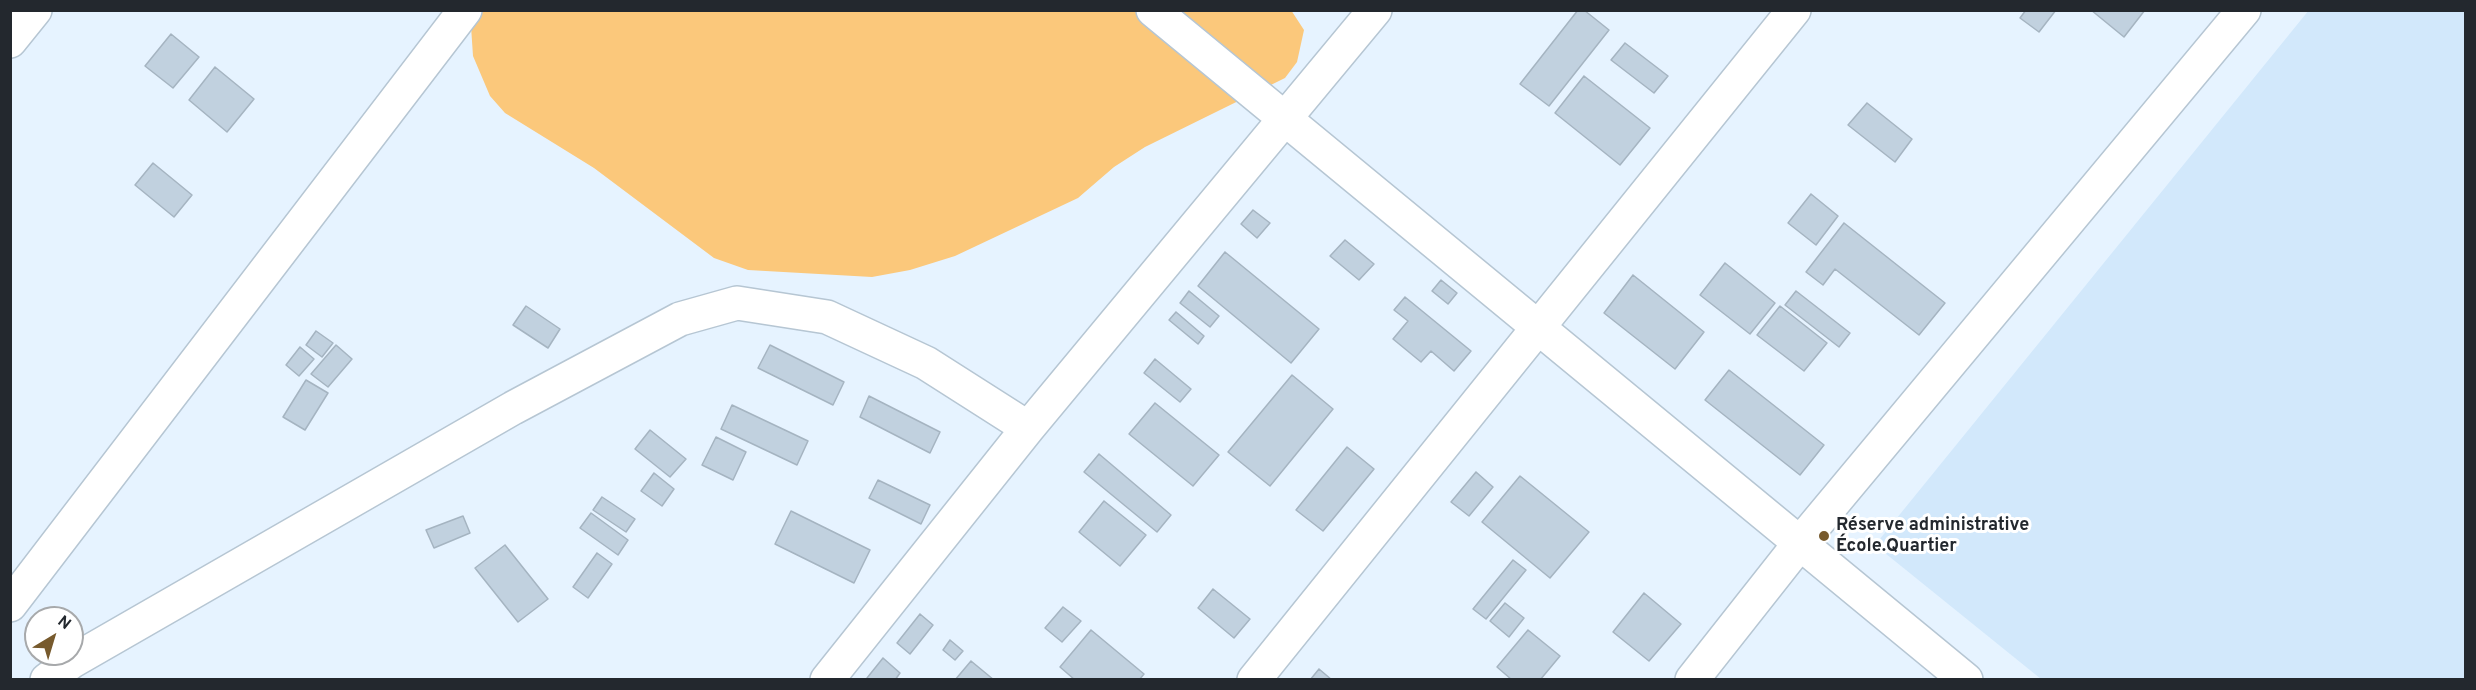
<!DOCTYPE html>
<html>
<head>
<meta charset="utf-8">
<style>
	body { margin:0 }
	#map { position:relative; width:2476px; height:690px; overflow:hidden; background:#e6f3ff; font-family:Overpass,sans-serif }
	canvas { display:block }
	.frame { position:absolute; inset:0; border:12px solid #23282e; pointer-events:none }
	.north { position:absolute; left:24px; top:606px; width:60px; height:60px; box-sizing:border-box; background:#fff; border:2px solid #a7a9ab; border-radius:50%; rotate:38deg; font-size:16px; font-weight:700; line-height:24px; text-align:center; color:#23282e }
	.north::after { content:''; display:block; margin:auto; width:21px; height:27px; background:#775a2d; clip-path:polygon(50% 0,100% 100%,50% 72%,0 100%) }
</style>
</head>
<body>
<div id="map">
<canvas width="2476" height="690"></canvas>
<div class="frame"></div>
<div class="north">N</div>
</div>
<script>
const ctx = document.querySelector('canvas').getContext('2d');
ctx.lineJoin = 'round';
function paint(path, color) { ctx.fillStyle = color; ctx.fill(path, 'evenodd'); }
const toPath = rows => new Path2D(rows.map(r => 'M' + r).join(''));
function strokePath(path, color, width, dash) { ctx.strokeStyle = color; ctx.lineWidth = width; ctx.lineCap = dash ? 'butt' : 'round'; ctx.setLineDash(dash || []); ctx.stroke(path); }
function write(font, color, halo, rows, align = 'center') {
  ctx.font = font + ' Overpass,sans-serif'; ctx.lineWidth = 6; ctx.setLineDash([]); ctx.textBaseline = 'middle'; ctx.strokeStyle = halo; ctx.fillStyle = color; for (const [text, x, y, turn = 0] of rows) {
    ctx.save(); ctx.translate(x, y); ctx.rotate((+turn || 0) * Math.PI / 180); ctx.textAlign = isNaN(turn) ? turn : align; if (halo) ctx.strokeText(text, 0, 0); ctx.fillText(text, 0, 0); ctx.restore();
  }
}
paint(toPath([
	[2309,10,2465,11,2465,679,2041,679,1875,545]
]), '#d2e8fb');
paint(toPath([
	[1291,10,1304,30,1297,62,1285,78,1145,147,1114,167,1078,198,955,256,910,270,872,277,748,270,714,258,594,168,505,113,490,96,473,56,470,11]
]), '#fbc87b');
const building = toPath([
	[1578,10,1584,10,1609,30,1549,106,1520,84,1578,10],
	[2026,10,2056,10,2039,32,2020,18,2026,10],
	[2091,10,2145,10,2124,37,2091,10],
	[171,34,199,57,173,88,145,66,171,34],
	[1625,43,1668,76,1654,93,1611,60,1625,43],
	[215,67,254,99,227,132,189,100,215,67],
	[1584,76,1650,128,1620,165,1555,113,1584,76],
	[1867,103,1912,139,1895,162,1848,125,1867,103],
	[153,163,192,195,174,217,135,185,153,163],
	[1811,194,1838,216,1816,245,1788,223,1811,194],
	[1253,210,1270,223,1257,238,1241,224,1253,210],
	[1844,223,1945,303,1919,335,1835,269,1823,285,1806,272,1844,223],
	[1345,240,1374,264,1359,280,1330,256,1345,240],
	[1225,252,1319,329,1291,363,1198,286,1225,252],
	[1725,263,1775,303,1750,334,1700,295,1725,263],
	[1633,275,1704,332,1675,369,1604,313,1633,275],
	[1441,280,1457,293,1448,304,1432,291,1441,280],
	[1189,291,1219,316,1210,327,1180,303,1189,291],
	[1796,291,1850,333,1839,347,1785,305,1796,291],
	[1405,297,1471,351,1454,371,1431,351,1421,362,1393,339,1408,321,1394,310,1405,297],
	[526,306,560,329,548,348,513,325,526,306],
	[1780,306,1827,343,1804,371,1757,335,1780,306],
	[1176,312,1204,336,1198,344,1169,320,1176,312],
	[316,331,333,343,322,357,306,345,316,331],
	[336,345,352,359,328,387,311,374,336,345],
	[770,345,844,382,833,405,758,368,770,345],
	[300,347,314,359,299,376,286,365,300,347],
	[1155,359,1191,389,1180,402,1144,373,1155,359],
	[1729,370,1824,445,1800,475,1705,400,1729,370],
	[1292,375,1333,409,1270,486,1228,452,1292,375],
	[306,380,328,393,305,430,283,417,306,380],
	[869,396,940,432,930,453,860,417,869,396],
	[1155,403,1219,455,1193,486,1129,434,1155,403],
	[732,405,808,441,797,465,721,429,732,405],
	[650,430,686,459,670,477,635,449,650,430],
	[716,437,746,452,733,480,702,465,716,437],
	[1347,447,1374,469,1323,531,1296,510,1347,447],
	[1099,454,1171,515,1157,532,1084,472,1099,454],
	[1476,472,1493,487,1469,516,1451,502,1476,472],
	[654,473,674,489,662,506,641,491,654,473],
	[1520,476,1589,532,1550,578,1482,522,1520,476],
	[878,480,930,505,921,524,869,498,878,480],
	[602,497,635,519,626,532,593,510,602,497],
	[1104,501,1146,535,1120,566,1079,532,1104,501],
	[791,511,870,550,854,583,775,544,791,511],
	[591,513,628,540,618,555,580,528,591,513],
	[463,516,470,533,434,548,426,530,463,516],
	[505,545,548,599,518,622,475,568,505,545],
	[597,553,612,564,588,598,573,587,597,553],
	[1513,560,1526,570,1486,619,1473,609,1513,560],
	[1213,589,1250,619,1234,638,1198,608,1213,589],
	[1644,593,1681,624,1649,661,1613,632,1644,593],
	[1505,603,1524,618,1509,637,1490,621,1505,603],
	[1063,607,1081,621,1062,642,1045,628,1063,607],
	[920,614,933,625,910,654,897,643,920,614],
	[1091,630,1144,674,1139,680,1075,680,1060,667,1091,630],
	[1528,630,1560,656,1540,680,1512,680,1497,667,1528,630],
	[950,640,963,651,955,660,943,650,950,640],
	[883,658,900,673,895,680,869,680,867,678,883,658],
	[971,661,994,680,955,680,971,661],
	[1319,669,1332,680,1310,680,1319,669]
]);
paint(building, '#c1d1df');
strokePath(building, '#a5b4c1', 1.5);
const minor = toPath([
	[1153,10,1966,680],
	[10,41,35,10],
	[10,605,465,10],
	[47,680,71,662,513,408,680,319,737,303,827,317,926,363,1028,428],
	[827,680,1028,428,1375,10],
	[1254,680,1794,10],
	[1692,680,1800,543,2244,10]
]);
strokePath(minor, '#b6c6d3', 36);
strokePath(minor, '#fff', 33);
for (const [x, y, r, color] of [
	[1824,536,6,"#775a2d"]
]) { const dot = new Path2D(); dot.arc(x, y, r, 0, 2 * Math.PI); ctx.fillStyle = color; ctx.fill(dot); strokePath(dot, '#fff', 2); }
write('bold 18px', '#23282e', '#fff', [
	["Réserve administrative",1836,526],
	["École.Quartier",1836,547]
], 'left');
</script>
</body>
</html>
